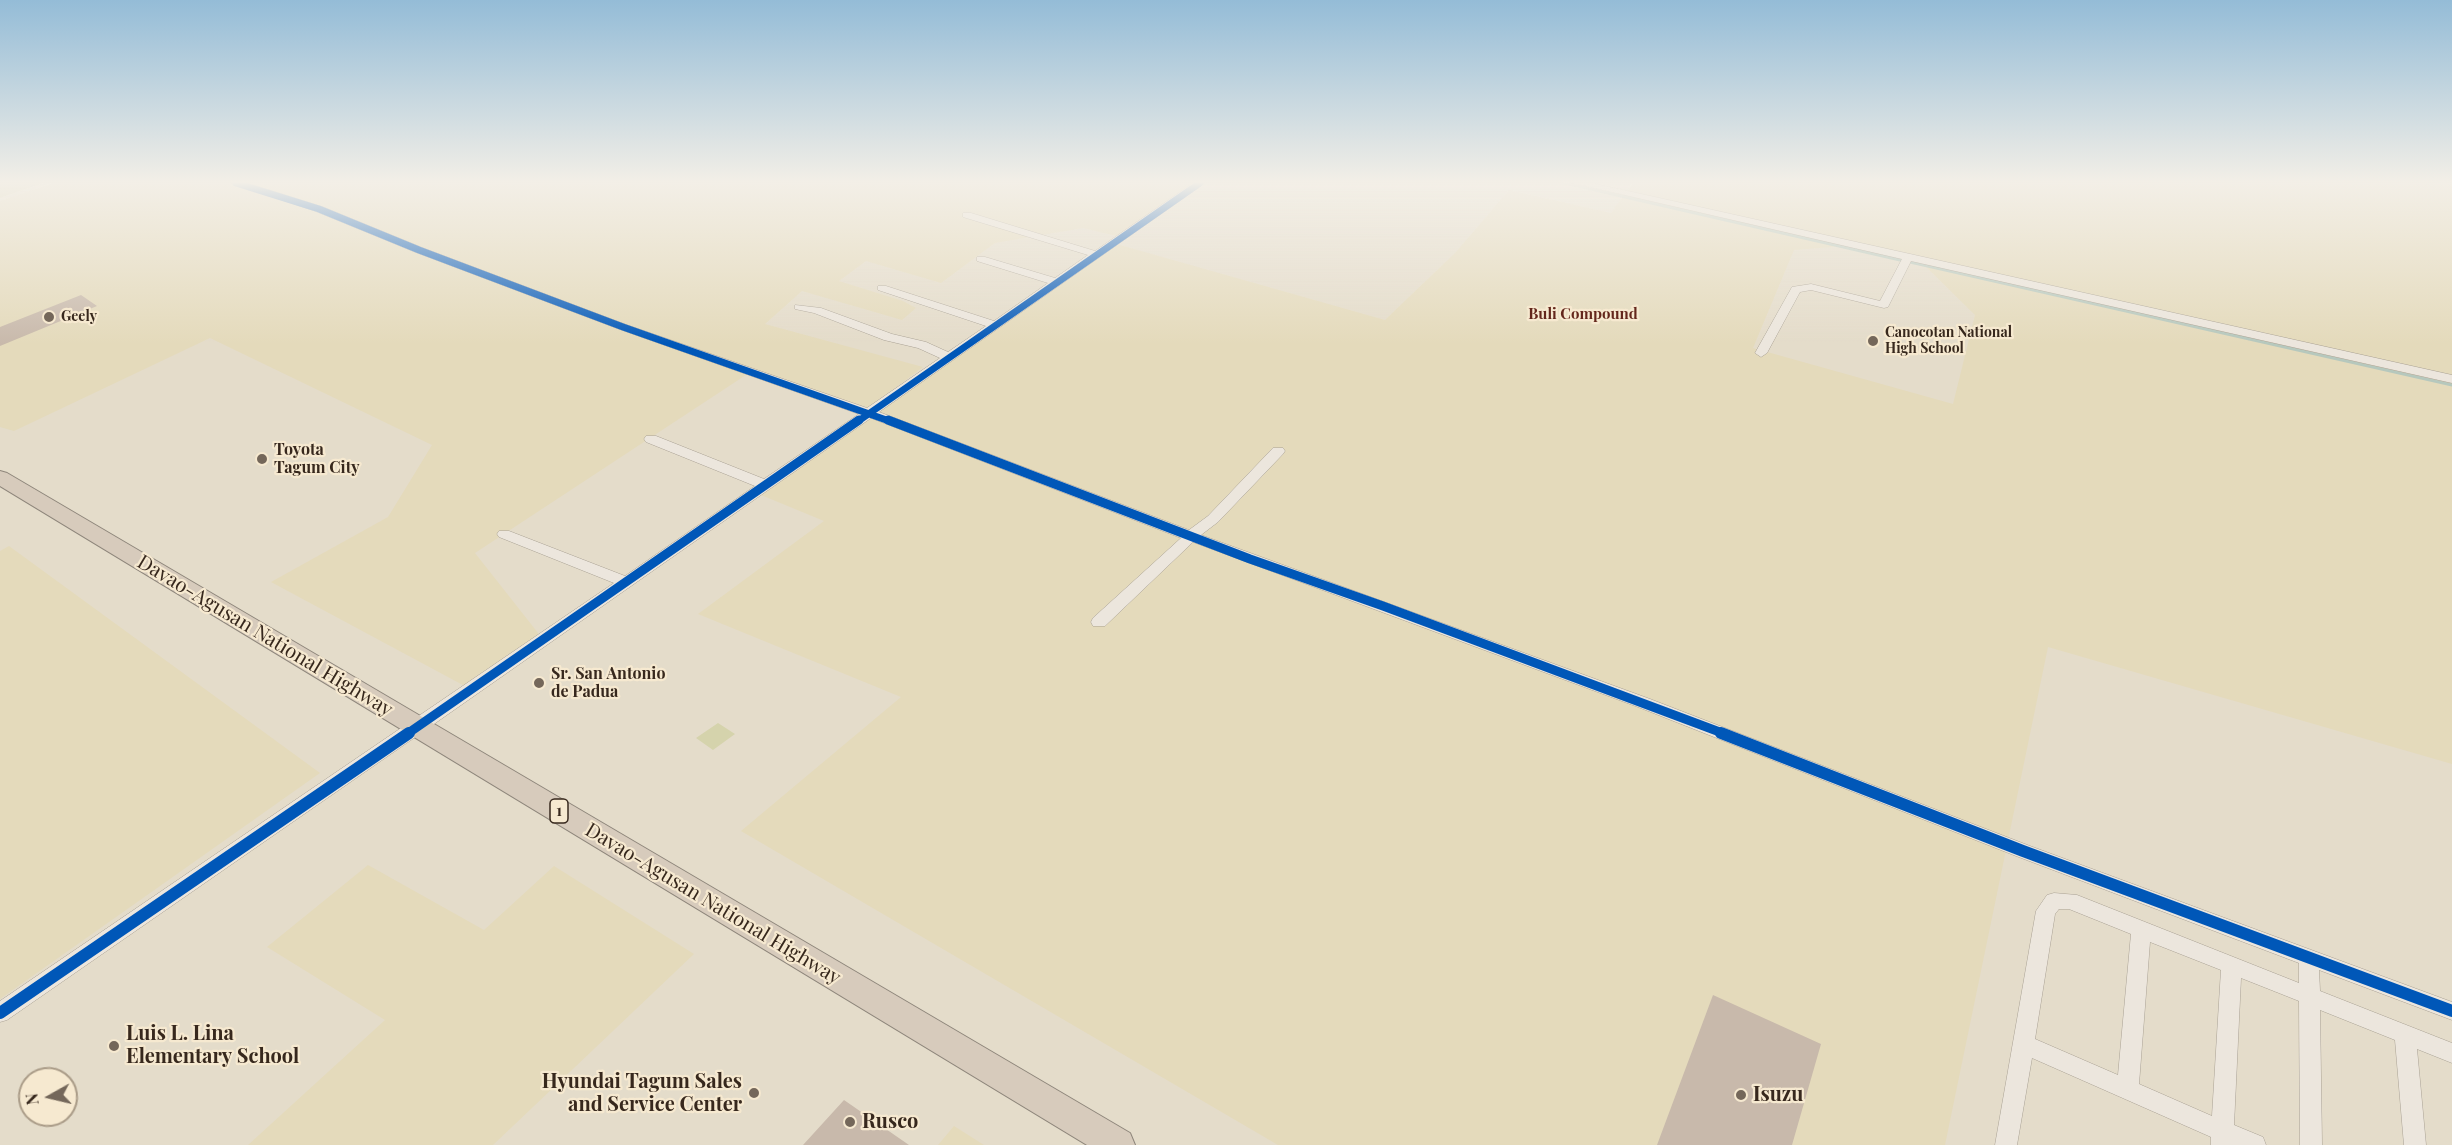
<!DOCTYPE html>
<html>
<head>
<meta charset="utf-8">
<style>
	body { margin:0 }
	#map { position:relative; width:2452px; height:1145px; overflow:hidden; background:#e4dcca; font-family:"Playfair Display",serif }
	canvas { display:block }
	.north { position:absolute; left:18px; top:1067px; width:60px; height:60px; box-sizing:border-box; background:#f6e9d0; border:2px solid #aa9c88; border-radius:50%; rotate:262deg; font-size:16px; font-weight:700; line-height:24px; text-align:center; color:#37281d }
	.north::after { content:''; display:block; margin:auto; width:21px; height:27px; background:#74675a; clip-path:polygon(50% 0,100% 100%,50% 72%,0 100%) }
</style>
</head>
<body>
<div id="map">
<canvas width="2452" height="1145"></canvas>
<div class="north">N</div>
</div>
<script>
const ctx = document.querySelector('canvas').getContext('2d');
ctx.lineJoin = 'round';
function paint(path, color) { ctx.fillStyle = color; ctx.fill(path, 'evenodd'); }
const toPath = rows => new Path2D(rows.map(r => 'M' + r).join(''));
function strokePath(path, color, width, dash) { ctx.strokeStyle = color; ctx.lineWidth = width; ctx.lineCap = dash ? 'butt' : 'round'; ctx.setLineDash(dash || []); ctx.stroke(path); }
function write(font, color, halo, rows, align = 'center') {
  ctx.font = font + ' "Playfair Display",serif'; ctx.lineWidth = 4.5; ctx.setLineDash([]); ctx.textBaseline = 'middle'; ctx.strokeStyle = halo; ctx.fillStyle = color; for (const [text, x, y, turn = 0] of rows) {
    ctx.save(); ctx.translate(x, y); ctx.rotate((+turn || 0) * Math.PI / 180); ctx.textAlign = isNaN(turn) ? turn : align; if (halo) ctx.strokeText(text, 0, 0); ctx.fillText(text, 0, 0); ctx.restore();
  }
}
paint(toPath([
	[53,183,1198,183,1125,238,1083,228,995,243,941,283,866,261,839,281,903,301,916,308,902,320,802,291,765,324,923,367,869,408,752,371,475,553,542,638,474,691,271,582,388,517,432,445,210,338,14,431,0,427,0,201],
	[1633,183,2452,183,2452,764,2048,647,1945,1145,1278,1145,741,831,901,697,698,614,824,521,761,495,1113,243,1385,320,1456,252,1509,190,1611,213],
	[1858,245,1914,255,1975,315,1953,404,1753,348,1794,250],
	[9,546,320,773,0,999,0,551],
	[368,865,484,930,554,866,694,954,493,1145,248,1145,385,1020,267,947],
	[954,1126,984,1145,938,1145]
]), '#e4dabb');
paint(toPath([
	[0,183,43,183,0,198],
	[718,723,735,734,713,750,696,738]
]), '#d5d3ac');
strokePath(toPath([
	[1564,183,1900,260],
	[1910,262,2452,385]
]), '#b6c8bd', 3);
paint(toPath([
	[81,295,97,306,0,346,0,327],
	[1713,995,1821,1044,1792,1145,1657,1145],
	[844,1100,909,1145,803,1145]
]), '#c8b9ab');
const minor = toPath([
	[231,183,247,183,323,207,423,248,627,325,867,408,940,358,918,348,884,340,814,313,795,309,795,305,821,308,892,334,926,342,948,352,986,326,878,290,878,286,886,286,994,321,1048,283,977,261,977,257,985,257,1055,278,1088,255,963,217,963,213,971,213,1095,251,1193,183,1205,183,879,412,1189,530,1208,516,1273,448,1283,448,1285,451,1283,454,1218,522,1201,535,1650,699,2030,846,2452,1002,2452,1020,2319,970,2320,991,2452,1043,2452,1063,2417,1049,2426,1145,2404,1145,2395,1040,2320,1010,2322,1145,2300,1145,2299,1001,2241,978,2234,1125,2263,1137,2266,1145,2211,1145,2211,1137,2032,1058,2017,1145,1995,1145,2036,911,2047,895,2054,893,2077,895,2299,983,2299,963,2016,856,1638,707,1193,542,1105,626,1093,626,1091,622,1093,618,1181,538,871,418,424,731,7,1020,0,1022,0,1001,614,583,499,537,497,534,499,531,509,531,625,576,755,486,646,442,644,439,646,436,656,436,764,479,859,414,619,329,415,252,315,211,231,183],
	[2059,909,2069,909,2131,934,2118,1075,2035,1039,2055,914,2059,909],
	[2150,942,2221,970,2212,1116,2139,1084,2150,942],
	[1573,183,1592,183,2452,375,2452,383,1911,261,1888,307,1884,308,1811,290,1800,292,1767,353,1761,357,1755,353,1792,287,1811,284,1880,301,1902,259,1573,183]
]);
const highway = toPath([
	[0,471,7,473,1130,1133,1135,1145,1087,1145,0,486,0,471]
]);
strokePath(minor, '#a9a194', 1);
strokePath(highway, '#8e867b', 2);
paint(minor, '#ece6dd');
paint(highway, '#d7cbbc');
strokePath(toPath([
	[236,183,319,209,419,250,623,327,892,422],
	[857,422,1200,183]
]), '#0057b8', 7);
strokePath(toPath([
	[888,420,1250,559,1383,606,1725,734],
	[407,734,859,420]
]), '#0057b8', 9);
strokePath(toPath([
	[1721,733,2023,851,2452,1011],
	[0,1013,409,733]
]), '#0057b8', 12);
const sky = ctx.createLinearGradient(0, 0, 0, 344);
sky.addColorStop(0, '#94bcd7');
sky.addColorStop(0.53, '#f3efe7');
sky.addColorStop(1, '#f3efe700');
ctx.fillStyle = sky;
ctx.fillRect(0, 0, 2452, 344);
for (const [x, y, r, color] of [
	[49,317,6,"#74675a"],
	[1873,341,6,"#74675a"],
	[262,459,6,"#74675a"],
	[539,683,6,"#74675a"],
	[114,1046,6,"#74675a"],
	[754,1093,6,"#74675a"],
	[1741,1095,6,"#74675a"],
	[850,1122,6,"#74675a"]
]) { const dot = new Path2D(); dot.arc(x, y, r, 0, 2 * Math.PI); ctx.fillStyle = color; ctx.fill(dot); strokePath(dot, '#f6e9d0', 2); }
write('bold 14px', '#37281d', '#f6e9d0', [
	["Geely",61,317],
	["Canocotan National",1885,333],
	["High School",1885,349]
], 'left');
write('bold 15px', '#64271c', '#f6e9d0', [
	["Buli Compound",1583,314]
]);
for (const [x, y, w] of [
	[559,811,18]
]) { const box = new Path2D(); box.roundRect(x - w / 2, y - 12, w, 24, 4.5); ctx.fillStyle = '#f6e9d0'; ctx.fill(box); strokePath(box, '#37281d', 1.5); }
write('bold 15px', '#37281d', null, [
	["1",559,811]
]);
write('bold 16px', '#37281d', '#f6e9d0', [
	["Toyota",274,450],
	["Tagum City",274,468],
	["Sr. San Antonio",551,674],
	["de Padua",551,692]
], 'left');
write('20px', '#37281d', '#f6e9d0', [
	["Davao-Agusan National Highway",265,636,31],
	["Davao-Agusan National Highway",713,904,31]
]);
write('bold 20px', '#37281d', '#f6e9d0', [
	["Luis L. Lina",126,1034],
	["Elementary School",126,1057],
	["Hyundai Tagum Sales",742,1082,"right"],
	["and Service Center",742,1105,"right"],
	["Isuzu",1753,1095],
	["Rusco",862,1122]
], 'left');
</script>
</body>
</html>
